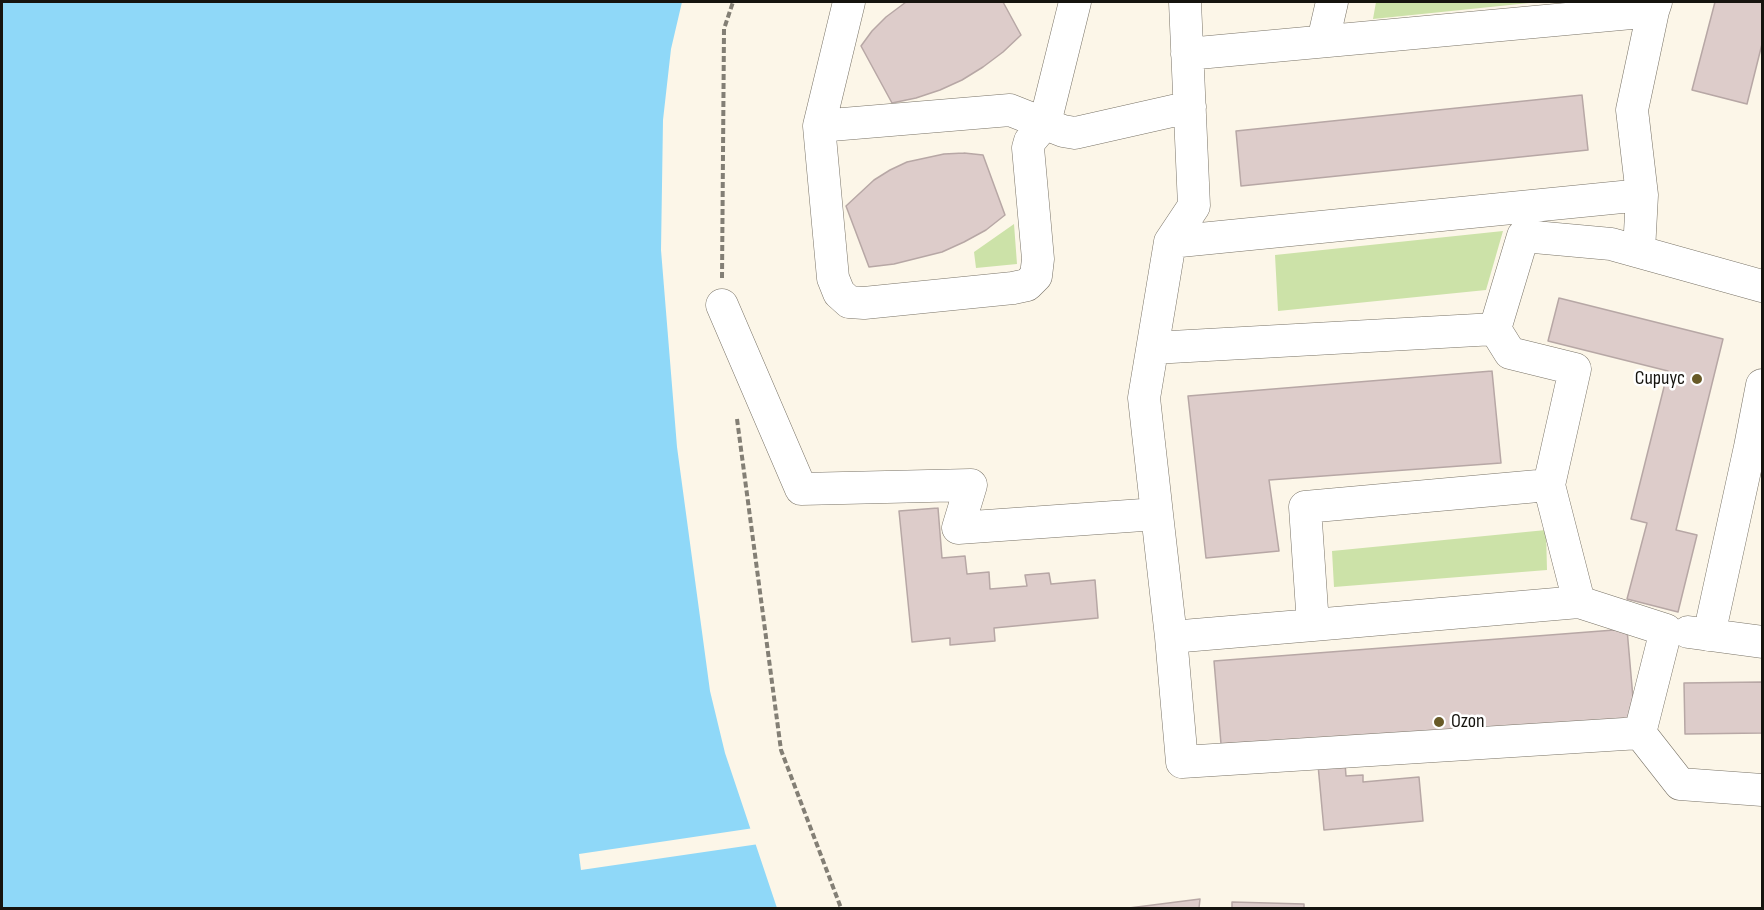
<!DOCTYPE html>
<html>
<head>
<meta charset="utf-8">
<style>
	body { margin:0 }
	#map { position:relative; width:1764px; height:910px; overflow:hidden; background:#fcf6e8; font-family:"Sofia Sans Condensed",sans-serif }
	canvas { display:block }
	.frame { position:absolute; inset:0; border:3px solid #16140f; pointer-events:none }
</style>
</head>
<body>
<div id="map">
<canvas width="1764" height="910"></canvas>
<div class="frame"></div>
</div>
<script>
const ctx = document.querySelector('canvas').getContext('2d');
ctx.lineJoin = 'round';
function paint(path, color) { ctx.fillStyle = color; ctx.fill(path, 'evenodd'); }
const toPath = rows => new Path2D(rows.map(r => 'M' + r).join(''));
function strokePath(path, color, width, dash) { ctx.strokeStyle = color; ctx.lineWidth = width; ctx.lineCap = dash ? 'butt' : 'round'; ctx.setLineDash(dash || []); ctx.stroke(path); }
function write(font, color, halo, rows, align = 'center') {
  ctx.font = font + ' "Sofia Sans Condensed",sans-serif'; ctx.lineWidth = 5; ctx.setLineDash([]); ctx.textBaseline = 'middle'; ctx.strokeStyle = halo; ctx.fillStyle = color; for (const [text, x, y, turn = 0] of rows) {
    ctx.save(); ctx.translate(x, y); ctx.rotate((+turn || 0) * Math.PI / 180); ctx.textAlign = isNaN(turn) ? turn : align; if (halo) ctx.strokeText(text, 0, 0); ctx.fillText(text, 0, 0); ctx.restore();
  }
}
paint(toPath([
	[1376,2,1539,2,1373,19],
	[1014,224,1017,264,976,268,974,252],
	[1503,231,1486,290,1278,311,1275,255],
	[1546,530,1547,570,1334,587,1332,551]
]), '#cce2a8');
paint(toPath([
	[2,2,682,2,671,49,663,120,661,250,677,447,710,691,725,753,777,908,2,908]
]), '#8fd8f8');
paint(toPath([
	[754,828,759,844,581,870,579,854]
]), '#fcf6e8');
const building = toPath([
	[906,2,1003,2,1021,35,1003,52,983,67,962,80,940,90,916,98,892,103,861,46,872,31,886,17,906,2],
	[1715,2,1762,2,1762,44,1747,104,1692,90,1715,2],
	[1582,95,1588,150,1241,186,1236,131,1582,95],
	[964,153,983,155,1005,215,986,230,964,242,942,252,894,264,869,267,846,206,874,180,890,170,907,162,944,154,964,153],
	[1559,298,1723,339,1676,530,1697,535,1678,612,1627,599,1647,523,1631,519,1668,371,1548,341,1559,298],
	[1492,371,1501,463,1269,480,1279,551,1206,558,1188,396,1492,371],
	[938,508,942,558,965,556,967,574,989,572,990,589,1027,586,1025,575,1049,573,1051,584,1095,580,1098,618,994,628,995,641,950,645,950,638,912,642,899,511,938,508],
	[1627,629,1635,721,1221,744,1214,661,1627,629],
	[1762,682,1762,733,1685,734,1684,683,1762,682],
	[1345,763,1346,776,1363,775,1363,782,1419,777,1423,821,1324,830,1318,765,1345,763],
	[1200,899,1199,908,1129,908,1200,899],
	[1232,902,1304,904,1304,908,1232,908,1232,902]
]);
paint(building, '#ddccca');
strokePath(building, '#b7a7a5', 1.5);
const minor = toPath([
	[849,2,819,126,833,278,839,293,849,302,864,303,1013,288,1027,285,1036,276,1038,259,1028,148,1030,141,1045,123,1075,2],
	[1323,41,1332,2],
	[1187,54,1653,11,1656,2],
	[819,126,1010,110,1063,131,1075,133,1190,107],
	[1170,242,1642,195],
	[1639,251,1642,195,1632,110,1653,11],
	[722,305,801,489,971,485,958,528,1157,514,1144,398,1170,242,1194,206,1185,2],
	[1153,348,1495,329],
	[1762,385,1750,447,1762,450],
	[1549,485,1575,369,1510,353,1495,329,1523,236,1611,244,1762,286],
	[1157,514,1171,637,1313,625,1579,602,1549,485,1305,507,1313,625],
	[1688,632,1762,642],
	[1709,635,1750,447],
	[1171,637,1182,762,1640,733,1666,630,1579,602],
	[1640,733,1680,784,1762,790]
]);
strokePath(minor, '#797367', 33);
strokePath(toPath([
	[722,278,724,29,733,2],
	[737,419,781,750,841,908]
]), '#837f75', 4, [6, 3]);
strokePath(minor, '#fff', 32);
for (const [x, y, r, color] of [
	[1697,379,6,"#685a27"],
	[1439,722,6,"#685a27"]
]) { const dot = new Path2D(); dot.arc(x, y, r, 0, 2 * Math.PI); ctx.fillStyle = color; ctx.fill(dot); strokePath(dot, '#fff', 2); }
write('20px', '#16140f', '#fff', [
	["Сириус",1685,379],
	["Ozon",1451,722,"left"]
], 'right');
</script>
</body>
</html>
